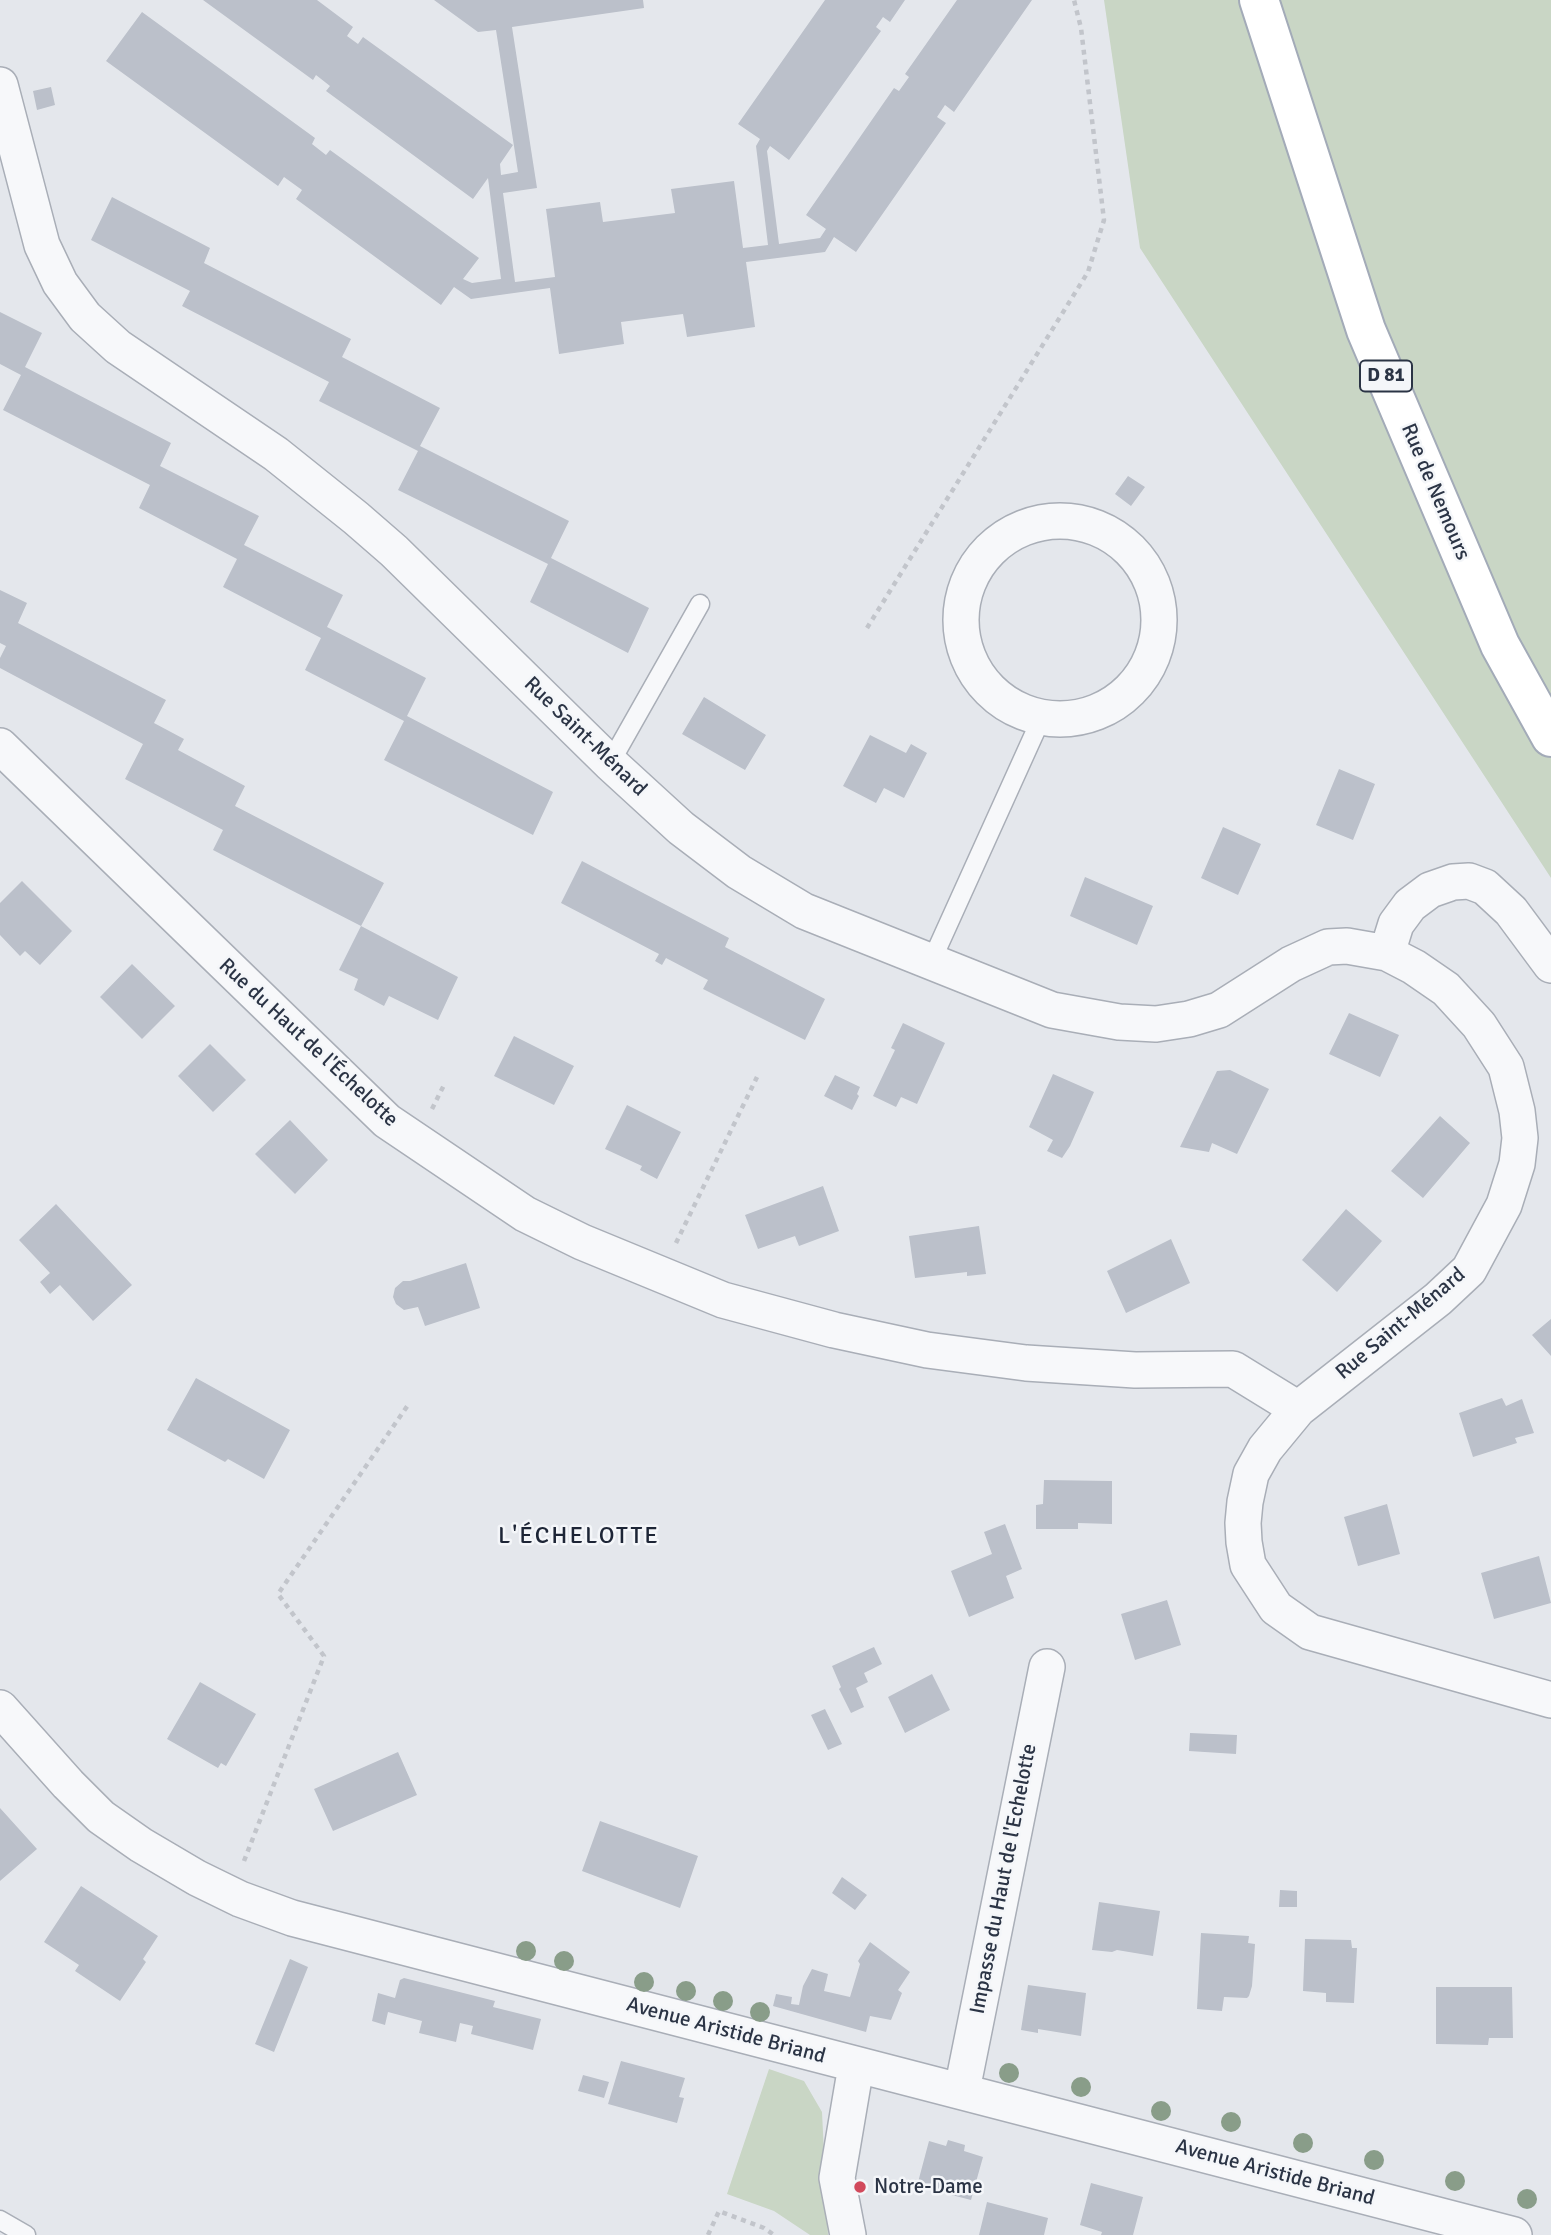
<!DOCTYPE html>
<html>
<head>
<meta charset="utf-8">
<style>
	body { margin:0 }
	canvas { display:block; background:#e4e7ec }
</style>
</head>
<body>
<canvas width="1551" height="2235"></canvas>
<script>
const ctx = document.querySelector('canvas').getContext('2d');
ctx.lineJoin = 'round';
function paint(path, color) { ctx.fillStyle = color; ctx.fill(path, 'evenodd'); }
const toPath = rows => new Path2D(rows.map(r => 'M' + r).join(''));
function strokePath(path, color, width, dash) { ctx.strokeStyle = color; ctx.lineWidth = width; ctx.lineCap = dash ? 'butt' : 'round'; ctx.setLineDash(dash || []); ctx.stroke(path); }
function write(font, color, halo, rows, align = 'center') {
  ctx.font = font + ' Signika,sans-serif'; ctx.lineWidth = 5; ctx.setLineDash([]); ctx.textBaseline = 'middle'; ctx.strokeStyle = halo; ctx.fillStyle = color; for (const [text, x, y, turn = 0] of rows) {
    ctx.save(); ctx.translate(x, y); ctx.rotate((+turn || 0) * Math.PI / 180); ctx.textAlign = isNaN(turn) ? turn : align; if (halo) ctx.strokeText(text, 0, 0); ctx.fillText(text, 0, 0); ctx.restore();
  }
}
paint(toPath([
	[1104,0,1551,0,1551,878,1140,248],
	[769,2069,804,2081,822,2112,828,2235,810,2235,774,2211,727,2194]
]), '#c9d6c5');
paint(toPath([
	[203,0,317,0,353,27,347,36,358,44,363,37,513,145,500,164,501,175,518,172,496,30,478,32,434,0,643,0,644,8,512,27,537,188,503,193,515,282,555,277,546,209,600,202,603,222,675,213,671,189,734,181,743,248,768,245,756,146,760,139,738,124,825,0,905,0,890,22,883,17,876,27,881,31,789,160,770,146,767,151,779,244,820,238,826,229,806,215,894,88,899,91,909,77,905,74,957,0,1032,0,954,112,945,105,937,117,946,123,856,252,834,237,825,252,746,262,755,327,687,337,683,314,621,322,624,344,559,354,550,288,471,299,454,287,441,305,296,199,302,190,284,177,278,186,106,61,142,12,315,138,312,144,326,155,330,150,479,258,463,279,472,283,501,279,488,178,473,199,326,91,330,86,316,75,313,80],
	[51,87,55,105,37,110,33,91],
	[112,197,210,248,204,263,351,339,342,357,440,408,420,446,569,521,551,558,649,608,628,653,530,602,548,564,398,490,418,451,319,401,329,382,182,306,190,291,91,240],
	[0,312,42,333,25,367,171,443,160,466,259,516,244,545,343,595,327,627,426,678,407,716,553,792,533,835,384,760,404,721,305,670,321,638,223,587,237,559,139,508,150,485,3,410,21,375,0,364],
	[1128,476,1145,487,1131,506,1115,494],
	[0,590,27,603,18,623,166,700,154,723,184,739,178,750,245,786,235,806,384,883,361,926,213,850,223,830,125,779,143,744,0,668,0,658,6,646,0,643],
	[704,697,766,735,745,770,682,734],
	[870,735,906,753,911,744,927,753,904,798,884,788,876,803,843,786],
	[1339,769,1375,784,1353,840,1316,825],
	[1223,827,1261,844,1238,895,1201,878],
	[582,861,729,938,725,947,825,999,805,1040,703,989,708,980,666,958,662,965,655,961,659,954,561,903],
	[1085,877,1153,906,1137,945,1070,916],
	[22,881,72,931,40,965,25,951,20,956,0,935,0,903],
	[361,926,458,977,438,1020,389,996,384,1006,354,990,358,979,339,970],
	[132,964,175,1006,142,1039,100,997],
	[1349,1013,1399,1035,1380,1077,1329,1054],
	[903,1023,945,1043,917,1104,901,1097,896,1107,873,1096,895,1050,891,1048],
	[514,1036,574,1066,554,1105,494,1076],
	[210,1044,246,1080,213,1112,178,1076],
	[1230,1070,1269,1089,1237,1154,1212,1143,1209,1152,1180,1147,1217,1071],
	[1053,1074,1094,1092,1070,1146,1062,1158,1047,1151,1053,1140,1029,1127],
	[835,1075,860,1087,857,1094,859,1096,852,1110,824,1096],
	[627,1105,681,1132,657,1179,640,1170,642,1166,605,1149],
	[1440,1116,1470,1143,1423,1198,1391,1171],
	[290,1120,328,1160,295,1194,255,1154],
	[823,1186,839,1231,799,1246,795,1236,758,1249,745,1215],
	[56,1204,132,1285,93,1321,60,1285,50,1294,40,1282,50,1273,19,1240],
	[1346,1209,1382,1241,1337,1292,1302,1260],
	[979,1226,986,1274,967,1276,967,1272,915,1278,909,1236],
	[1171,1239,1190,1283,1126,1313,1107,1271],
	[466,1263,480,1308,425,1326,418,1307,404,1310,396,1304,393,1297,395,1288,403,1281,410,1281],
	[1551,1319,1551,1356,1532,1335],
	[196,1378,290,1430,264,1479,228,1459,225,1462,167,1430],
	[1502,1398,1506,1406,1522,1399,1534,1433,1515,1438,1517,1443,1473,1457,1459,1413],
	[1044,1480,1112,1481,1112,1524,1078,1523,1078,1529,1036,1529,1036,1505,1043,1504],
	[1387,1504,1400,1554,1358,1566,1344,1517],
	[1005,1524,1022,1569,1006,1576,1014,1598,969,1617,951,1571,992,1554,984,1532],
	[1539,1556,1551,1603,1494,1619,1481,1573],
	[1167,1600,1181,1645,1135,1660,1121,1614],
	[874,1647,882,1664,864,1673,868,1682,856,1688,864,1707,851,1713,839,1689,841,1687,832,1666],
	[932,1674,950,1710,905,1733,888,1697],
	[200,1682,256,1714,226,1766,221,1763,218,1768,167,1739],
	[825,1709,842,1744,828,1750,811,1715],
	[1190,1733,1237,1735,1236,1754,1189,1751],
	[398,1752,417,1795,333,1831,314,1789],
	[0,1808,37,1849,0,1881],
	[600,1821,698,1856,680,1908,582,1871],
	[842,1877,867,1895,855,1910,832,1893],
	[81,1886,158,1936,143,1959,146,1962,120,2001,75,1971,79,1965,44,1942],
	[1280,1890,1297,1891,1297,1907,1279,1907],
	[1099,1902,1160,1911,1153,1956,1117,1950,1112,1952,1092,1950],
	[1201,1933,1249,1936,1248,1943,1255,1944,1252,1986,1249,1996,1247,1998,1224,1997,1222,2011,1197,2009],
	[1305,1939,1351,1940,1352,1948,1357,1948,1354,2003,1326,2002,1326,1993,1303,1991],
	[870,1942,910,1972,898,1990,902,1993,891,2020,870,2016,866,2032,773,2006,776,1994,792,1997,791,2004,799,2005,803,1986,812,1969,828,1974,824,1991,850,1997,860,1964,858,1961],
	[290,1959,308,1967,274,2052,255,2044],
	[404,1978,495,2001,493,2007,541,2019,533,2050,471,2034,473,2026,460,2023,456,2042,419,2033,422,2021,388,2012,385,2025,372,2021,378,1993,395,1998,400,1980],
	[1028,1985,1086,1993,1081,2036,1038,2029,1038,2033,1021,2030],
	[1436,1987,1512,1987,1513,2038,1489,2038,1488,2045,1436,2044],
	[621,2061,685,2078,679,2097,684,2098,677,2123,608,2104],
	[583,2075,609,2082,604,2098,578,2091],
	[948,2140,965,2145,964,2151,983,2157,971,2200,917,2186,929,2141,946,2146],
	[1091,2183,1143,2197,1133,2235,1101,2235,1102,2232,1080,2225],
	[987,2202,1048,2218,1044,2235,979,2235]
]), '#bbc0ca');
const lane = toPath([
	[610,763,700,604],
	[932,960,1041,719],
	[0,2220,26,2235]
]);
const street = toPath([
	[0,85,42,245,60,283,85,317,118,347,276,454,356,518,394,551,610,763,681,828,739,872,804,911,1052,1010,1119,1022,1156,1024,1189,1019,1219,1010,1291,964,1328,947,1347,946,1387,953,1414,967,1446,989,1479,1025,1506,1067,1517,1111,1520,1138,1517,1164,1504,1205,1469,1270,1438,1299,1298,1409,1265,1449,1251,1474,1245,1502,1243,1523,1244,1542,1248,1565,1276,1608,1310,1632,1551,1700],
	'961 620a99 99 0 1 1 198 0a99 99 0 1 1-198 0Z',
	[0,746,387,1121,525,1214,582,1242,723,1300,834,1330,927,1350,1026,1363,1135,1370,1233,1369,1298,1409],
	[1387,953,1396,924,1410,905,1430,890,1453,882,1469,881,1485,887,1511,911,1551,965],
	[0,1708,68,1784,101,1817,141,1845,197,1878,240,1899,292,1918,1514,2235],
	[962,2090,1047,1667],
	[848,2235,837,2178,856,2066]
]);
const primary = toPath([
	[1259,0,1366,330,1500,645,1551,737]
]);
strokePath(lane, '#a9aeb7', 21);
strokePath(street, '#a9aeb7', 38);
strokePath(primary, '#a3abb8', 42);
strokePath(toPath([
	[867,628,1088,272,1104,220,1081,28,1074,0],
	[432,1109,444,1085],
	[676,1243,757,1077],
	[244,1861,324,1656,278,1594,408,1405],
	[708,2235,719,2211,764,2228,774,2235]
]), '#c2c5cb', 4.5, [5, 5]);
strokePath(lane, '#f7f8fa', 18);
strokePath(street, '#f7f8fa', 35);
strokePath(primary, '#fff', 38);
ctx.fillStyle = '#899d89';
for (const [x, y] of [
	[526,1951],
	[564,1961],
	[644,1982],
	[686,1991],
	[723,2001],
	[760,2012],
	[1009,2073],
	[1081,2087],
	[1161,2111],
	[1231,2122],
	[1303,2143],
	[1374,2160],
	[1455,2181],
	[1527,2199]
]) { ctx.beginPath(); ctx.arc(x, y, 10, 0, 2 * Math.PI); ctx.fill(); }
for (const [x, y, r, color] of [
	[860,2187,7,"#d1495b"]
]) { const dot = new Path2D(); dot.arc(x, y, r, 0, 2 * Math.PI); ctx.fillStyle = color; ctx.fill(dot); strokePath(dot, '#f4f6f9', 2.5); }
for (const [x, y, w] of [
	[1386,376,52]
]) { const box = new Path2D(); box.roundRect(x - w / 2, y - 15.5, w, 31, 5); ctx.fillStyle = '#f4f6f9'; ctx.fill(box); strokePath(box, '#2b3445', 2); }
write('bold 19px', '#2b3445', null, [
	["D 81",1386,376]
]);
write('21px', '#2b3445', '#f4f6f9', [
	["Rue de Nemours",1435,492,67],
	["Rue Saint-Ménard",585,737,44],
	["Rue du Haut de l'Échelotte",308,1043,43],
	["Rue Saint-Ménard",1401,1324,-40],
	["Impasse du Haut de l'Echelotte",1004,1879,-79],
	["Avenue Aristide Briand",726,2031,15],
	["Avenue Aristide Briand",1275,2173,15]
]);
write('21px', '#2b3445', '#f4f6f9', [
	["Notre-Dame",874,2187]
], 'left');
ctx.letterSpacing = '2px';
write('24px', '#1d2536', '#f4f6f9', [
	["L'ÉCHELOTTE",579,1537]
]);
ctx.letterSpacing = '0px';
</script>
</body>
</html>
